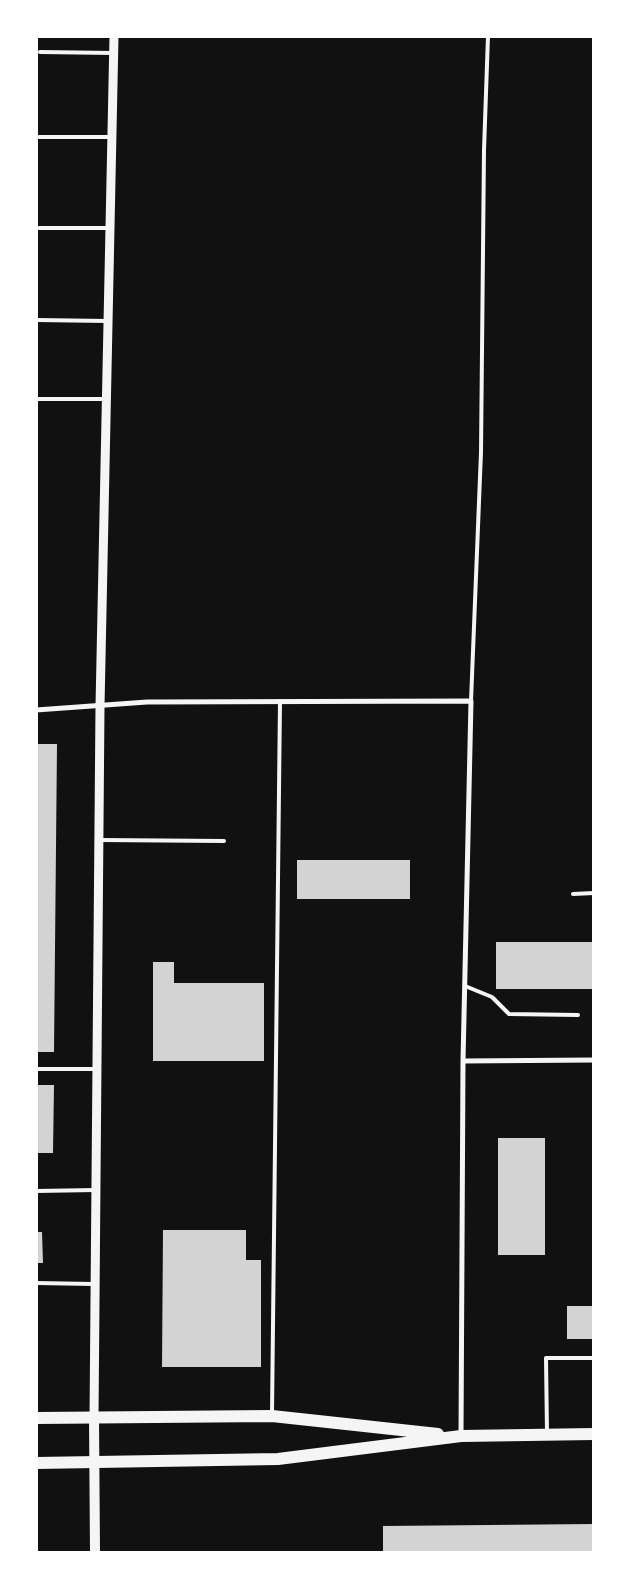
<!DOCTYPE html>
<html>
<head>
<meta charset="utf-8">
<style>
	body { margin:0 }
	#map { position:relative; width:630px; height:1589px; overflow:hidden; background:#111; font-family:"Varela Round",sans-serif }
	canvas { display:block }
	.frame { position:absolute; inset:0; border:38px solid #fff; pointer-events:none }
</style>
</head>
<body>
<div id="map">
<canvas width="630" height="1589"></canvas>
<div class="frame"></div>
</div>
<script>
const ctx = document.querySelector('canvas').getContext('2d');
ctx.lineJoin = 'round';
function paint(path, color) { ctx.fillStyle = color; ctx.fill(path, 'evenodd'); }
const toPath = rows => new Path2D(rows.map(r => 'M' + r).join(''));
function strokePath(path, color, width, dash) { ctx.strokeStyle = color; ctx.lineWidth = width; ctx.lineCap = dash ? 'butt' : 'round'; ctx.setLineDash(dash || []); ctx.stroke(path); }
paint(toPath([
	[36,744,57,744,54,1052,36,1052],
	[297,860,410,860,410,899,297,899],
	[496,942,594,942,594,989,496,989],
	[153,962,174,962,174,983,264,983,264,1061,153,1061],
	[36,1085,54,1085,53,1153,36,1153],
	[498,1138,545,1138,545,1255,498,1255],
	[163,1230,246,1230,246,1260,261,1260,261,1367,162,1367],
	[36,1232,42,1232,43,1263,36,1263],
	[567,1306,594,1306,594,1339,567,1339],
	[594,1524,594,1553,383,1553,383,1526]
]), '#d3d3d3');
strokePath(toPath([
	[40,52,114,53],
	[39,137,112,137],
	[39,228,110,228],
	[36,320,108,321],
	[36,399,106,399],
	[471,701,481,452,484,150,488,36],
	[100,840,224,841],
	[573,894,594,893],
	[465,986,492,997,509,1014,578,1015],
	[36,1069,96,1069],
	[36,1191,96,1190],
	[36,1283,94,1284],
	[272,1413,280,701],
	[547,1433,546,1358,594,1358]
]), '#f5f5f5', 4);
strokePath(toPath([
	[36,710,147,702,471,701,463,1061,461,1436],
	[463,1061,594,1060]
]), '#f5f5f5', 5);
strokePath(toPath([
	[94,1418,100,706,114,36]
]), '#f5f5f5', 9);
strokePath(toPath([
	[94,1418,95,1553]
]), '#f5f5f5', 10);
strokePath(toPath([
	[36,1418,272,1416,438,1434],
	[36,1463,278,1459,461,1436,594,1434]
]), '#f5f5f5', 12);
</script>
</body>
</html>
